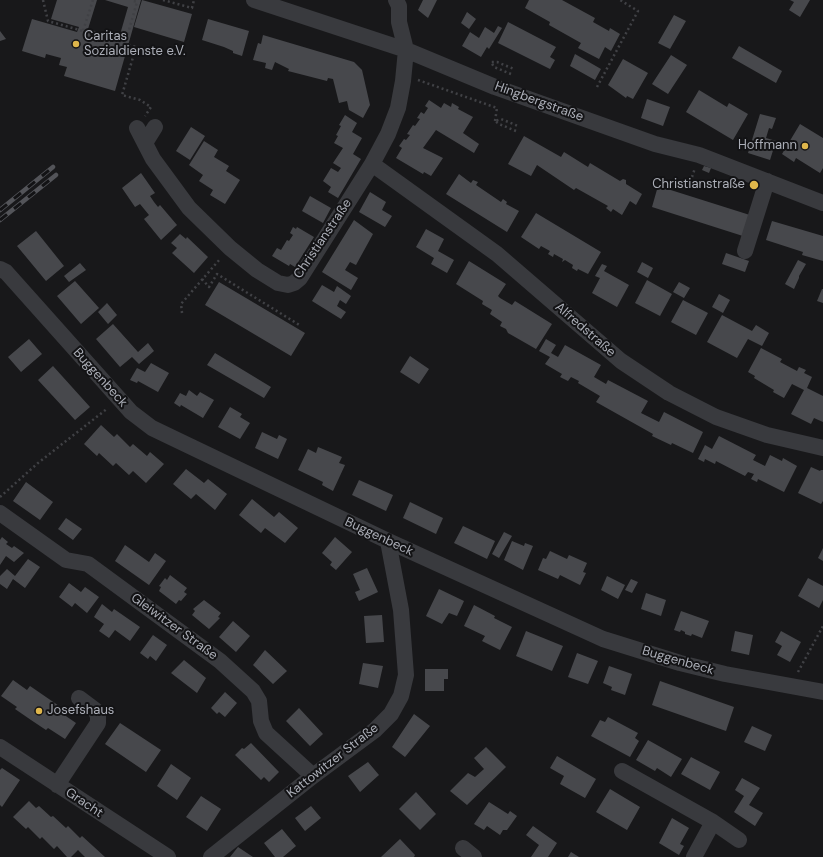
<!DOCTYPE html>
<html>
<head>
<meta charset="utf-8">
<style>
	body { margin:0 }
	canvas { display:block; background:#18181a }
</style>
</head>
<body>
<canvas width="823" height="857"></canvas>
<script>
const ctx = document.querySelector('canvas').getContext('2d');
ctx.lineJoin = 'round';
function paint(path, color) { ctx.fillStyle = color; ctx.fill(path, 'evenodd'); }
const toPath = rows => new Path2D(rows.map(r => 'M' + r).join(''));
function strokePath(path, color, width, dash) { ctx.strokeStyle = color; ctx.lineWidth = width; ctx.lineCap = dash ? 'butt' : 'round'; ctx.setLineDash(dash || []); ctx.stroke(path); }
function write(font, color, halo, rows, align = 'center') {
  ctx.font = font + ' "DM Sans",sans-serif'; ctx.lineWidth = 4; ctx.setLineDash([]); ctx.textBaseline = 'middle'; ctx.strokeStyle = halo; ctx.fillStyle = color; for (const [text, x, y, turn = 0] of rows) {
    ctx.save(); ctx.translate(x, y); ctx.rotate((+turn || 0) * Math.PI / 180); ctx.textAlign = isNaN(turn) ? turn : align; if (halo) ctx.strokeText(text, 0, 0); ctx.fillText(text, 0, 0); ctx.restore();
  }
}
paint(toPath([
	[57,0,97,0,88,29,119,38,128,7,105,0,141,0,115,91,64,76,67,67,59,65,61,58,46,54,45,58,22,51,32,19,77,32,79,27,51,19],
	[142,0,192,14,184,42,134,27],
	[423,0,437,0,428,18,418,10],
	[529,0,562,0,595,18,593,22,609,31,610,28,620,34,611,51,605,47,599,59,578,48,581,43,549,25,550,22,525,8],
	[790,0,810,0,800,17,789,10,794,2],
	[467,12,476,19,469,29,461,23],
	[674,15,686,21,670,49,658,43],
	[208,19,249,31,242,56,233,53,233,51,224,47,202,40],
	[508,22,556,47,550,57,555,60,550,69,498,43],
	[498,26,502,28,489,49,487,47,481,57,462,46,470,32,479,38,485,27,494,33],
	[0,31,6,39,0,41],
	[263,35,354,62,362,70,370,105,363,118,349,110,347,101,339,103,333,79,328,78,327,81,288,71,289,69,275,62,272,70,265,68,266,63,253,60,258,43,261,44],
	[739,46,782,71,776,83,732,58],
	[575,54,601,69,595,80,570,66],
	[671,55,687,65,668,94,652,84],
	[623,59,648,73,633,99,627,96,626,98,608,85],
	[699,90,727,107,729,103,748,114,733,140,686,112],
	[647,99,670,107,663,126,641,118],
	[429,100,441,108,444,103,451,107,452,103,459,107,458,109,473,117,463,133,479,144,474,153,436,130,423,148,443,158,431,176,424,172,423,174,396,158,402,148,399,146,404,139,406,140,410,135,407,134,413,125,415,126,420,119,417,118,421,112,424,114,428,108,425,106],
	[760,114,776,118,772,129,769,128,766,138,776,141,770,160,748,153],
	[345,115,357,123,352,132,362,138,353,154,361,159,338,198,328,192,331,187,323,181,331,168,338,172,341,168,333,163,343,148,334,143,338,136,336,135,341,126,339,125],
	[800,124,823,138,823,168,820,173,796,158,794,162,782,154],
	[191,127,205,136,190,160,176,151],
	[524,136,561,157,564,152,588,167,590,163,620,181,623,179,626,180,626,184,642,194,636,205,630,201,622,215,613,209,611,212,606,208,608,206,576,188,574,190,537,165,531,176,508,164],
	[204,141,218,150,214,157,229,166,226,171,240,180,225,204,210,195,213,190,199,181,203,175,189,165],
	[704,166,711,168,709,173,702,170],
	[141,173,155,193,150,196,154,202,158,207,160,205,177,225,161,240,144,219,149,215,140,204,135,207,122,188],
	[459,174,471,183,473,180,478,182,476,185,501,202,503,199,507,202,506,204,519,211,507,232,446,194],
	[658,186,753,216,746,237,652,207],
	[370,192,386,202,382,210,392,216,385,227,359,212],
	[310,196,331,208,323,223,302,211],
	[536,213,601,252,588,274,578,269,577,271,572,268,573,265,565,260,562,262,563,259,554,254,553,257,548,254,550,251,541,246,539,249,521,237],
	[354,220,373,234,356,265,350,262,345,270,358,278,351,290,322,272],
	[772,221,823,236,823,261,802,255,803,252,766,240],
	[293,227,296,229,297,227,314,237,295,267,290,264,289,266,272,256,277,248,281,250,287,240,289,241,293,235,290,233],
	[426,229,444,239,438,251,454,260,447,273,431,264,434,258,416,247],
	[36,231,64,266,46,281,17,246],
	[180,234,186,239,187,237,208,257,194,273,172,253,177,248,171,243],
	[726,253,749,261,745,272,722,264],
	[798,260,806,264,799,276,799,278,794,289,785,284],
	[469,261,506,284,498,296,500,298,512,305,515,301,552,324,536,349,508,333,506,329,500,326,502,322,490,314,492,310,482,304,483,301,456,284],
	[642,262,653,268,648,278,637,272],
	[80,263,86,270,69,282,64,276],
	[602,264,607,266,604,271,629,285,617,307,592,293,600,278,595,276],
	[647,280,672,294,660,316,635,303],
	[75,281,99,308,81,324,57,296],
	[219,282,305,333,291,356,205,305],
	[679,282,690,288,684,298,673,292],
	[322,285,334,292,337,286,351,296,346,304,340,300,337,306,346,312,341,319,312,301],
	[822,289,823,289,823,303,817,301],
	[719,294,730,300,723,313,712,307],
	[683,300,708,313,696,335,671,322],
	[107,303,117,315,108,324,98,312],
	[722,315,752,331,756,325,769,333,762,346,748,339,737,358,707,342],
	[113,324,138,352,148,343,154,351,139,364,132,357,120,367,96,339],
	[29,339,42,354,21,372,8,357],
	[546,339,556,345,551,353,558,357,565,345,601,365,594,377,606,384,608,380,648,401,641,413,659,422,664,412,703,432,693,453,672,443,671,445,652,436,653,434,596,402,600,396,578,383,579,381,571,377,568,381,560,377,562,374,545,364,550,357,539,351],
	[761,348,782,359,780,362,797,371,799,367,806,370,804,373,812,377,807,388,823,396,823,422,814,418,811,424,791,414,804,390,792,384,784,398,773,392,774,390,754,378,755,376,748,372],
	[215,353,271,387,264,398,207,365],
	[410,356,429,369,419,384,400,372],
	[151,363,169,373,158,392,138,381,137,383,130,380,137,368,145,372],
	[53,366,90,407,75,420,38,380],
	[189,390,197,396,200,392,214,400,203,418,181,405,180,407,174,403,180,393,186,396],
	[230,407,242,414,240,417,250,423,240,439,218,427],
	[101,425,114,437,117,434,130,447,133,444,147,456,150,452,164,464,146,483,133,471,129,475,116,463,113,466,99,453,97,456,84,444],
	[262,432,277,439,279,435,287,439,278,459,255,448],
	[719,436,756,455,753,460,765,466,770,455,782,461,783,458,797,466,784,492,758,479,757,482,751,479,754,474,748,472,745,476,716,461,715,464,705,459,704,462,698,459,705,445,712,449],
	[318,447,342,457,339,463,345,465,333,491,322,485,323,482,298,470,308,449,316,453],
	[811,467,820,471,821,470,823,470,823,501,821,504,798,493],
	[186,469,204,483,208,479,227,494,215,510,196,494,191,499,173,484],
	[359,480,393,495,386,511,352,495],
	[26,482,53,502,40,520,13,501],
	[252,499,274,517,279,512,298,528,285,543,265,528,261,533,239,515],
	[410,502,443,518,436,534,403,518],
	[66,518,82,529,73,540,58,529],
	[463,526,495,541,487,559,454,543],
	[504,532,512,536,499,558,492,554],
	[2,537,8,542,6,544,12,548,14,546,24,553,14,562,6,556,0,565,0,540],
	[335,537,352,552,336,570,330,565,332,562,322,553],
	[512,541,524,546,525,543,533,546,523,570,504,560],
	[125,545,149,562,155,553,166,561,149,585,115,561],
	[823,548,823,561,818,558],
	[550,551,567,559,569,555,587,563,583,572,586,573,580,585,560,575,558,579,538,570,543,558,546,559],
	[28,559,40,567,25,588,13,579,7,589,0,584,0,576,7,569,15,576],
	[367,568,378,592,359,601,355,592,360,590,353,574],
	[170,575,187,588,184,592,187,594,181,601,179,600,176,604,159,591,161,587,159,586,165,578,167,580],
	[607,576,625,585,618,599,601,590],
	[808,578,823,586,823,600,819,608,798,596],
	[631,579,638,582,632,593,625,590],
	[69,583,81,592,85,587,99,597,87,613,75,603,72,607,59,597],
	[439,589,464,601,457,616,449,613,442,624,426,616],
	[646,593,666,600,661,616,641,609],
	[204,600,221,613,218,617,220,618,209,629,192,615,195,611,193,609],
	[102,604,112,612,114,609,140,627,130,641,115,630,109,638,99,631,104,624,94,617],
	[474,605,495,616,494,618,512,627,500,650,482,641,485,636,464,626],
	[681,611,709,621,702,638,692,634,691,636,685,634,685,632,681,630,680,632,674,630],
	[382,615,384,642,366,643,364,616],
	[233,621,250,636,236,652,219,637],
	[526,631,563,646,552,671,516,656],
	[735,631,753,635,749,655,731,651],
	[781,631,801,642,790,662,777,655,782,646,775,642],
	[153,635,167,645,156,661,150,656,148,659,140,653],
	[265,650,287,671,273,684,253,665],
	[577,653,598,661,588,684,568,677],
	[184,660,206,678,197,693,171,673],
	[363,663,383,666,378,688,359,684],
	[609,666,632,674,625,695,611,690,612,687,603,683],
	[425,669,448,669,448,679,444,679,444,691,425,691],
	[13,680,27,690,30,686,62,708,60,712,76,723,65,739,48,728,46,730,31,720,15,709,17,707,1,696],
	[660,681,734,707,726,731,652,705],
	[225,692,237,703,225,717,219,712,217,714,211,708],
	[299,708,323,734,310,746,286,721],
	[414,714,430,726,405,757,392,747],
	[608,717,638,733,635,738,639,741,630,757,591,736,600,720,605,722],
	[120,723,161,750,146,772,105,744],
	[752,726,772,735,765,751,744,742],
	[648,740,682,759,671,777,657,768,655,771,636,760],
	[251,743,279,772,269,782,264,777,261,780,235,755,242,748,244,749],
	[486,747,506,767,467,805,450,791,468,773,475,777,484,769,474,758],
	[557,756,596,779,585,798,560,784,564,776,550,768],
	[691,757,720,772,710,790,681,774],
	[368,762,379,775,360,792,348,776],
	[171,764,191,778,177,800,157,786],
	[2,768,20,780,2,807,0,805,0,770],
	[742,778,760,788,749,805,763,813,755,826,734,812,744,796,735,790],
	[610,789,640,807,627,830,596,812],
	[416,792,436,814,420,830,399,809],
	[201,796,221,809,207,831,186,817],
	[29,801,36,808,39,806,51,817,53,816,66,828,68,826,80,838,82,836,105,857,85,857,78,850,71,857,67,857,57,846,54,849,42,837,40,839,28,827,26,829,13,817],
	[489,802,508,814,510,811,517,816,507,830,503,830,500,835,487,826,484,830,474,824],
	[311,806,321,818,305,831,295,818],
	[672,818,689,828,680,844,684,846,679,855,659,843],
	[533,826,557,843,548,857,531,857,539,845,526,835],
	[282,829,296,846,283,857,275,857,264,843],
	[400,839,415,855,414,857,381,857],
	[238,847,253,857,230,857],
	[571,852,579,857,568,857]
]), '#47484c');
strokePath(toPath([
	[43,0,48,21,83,31],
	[93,0,83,31,136,47,122,95,140,100,151,107,145,116],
	[163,0,192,8,194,0],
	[125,44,137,2,131,0],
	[511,74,494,67,491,62,497,62,514,69],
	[418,80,497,108,495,121],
	[597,87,638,11,620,0],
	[516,131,499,124,495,121,501,119,518,126],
	[692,177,695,168],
	[202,279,209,287,217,274,301,326],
	[182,313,181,304,220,259],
	[0,497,38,463,108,408],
	[798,672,823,626]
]), '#404145', 2.5, [2, 3]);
strokePath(toPath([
	[254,0,406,50,495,87,655,144,699,155,823,203],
	[137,128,153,159,189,208,230,248,257,270,278,283,288,285,294,283,300,278,372,164,388,134,398,108,403,81,406,50,399,22,399,6,396,0],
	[145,143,155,127],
	[372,164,497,254,621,361,669,393,716,417,767,435,823,448],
	[745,251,767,181],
	[0,269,6,272,131,412,152,428,177,440,388,541,603,639,680,663,725,674,823,692],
	[0,513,66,560,88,564,220,661,253,691,259,701,261,721,266,733,313,776],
	[0,747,168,857],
	[622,771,713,822,739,840],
	[57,785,98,723,98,716,95,710,79,698],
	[463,848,474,857],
	[211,857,313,776,375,730,391,714,401,696,406,675,401,610,388,541],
	[694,857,713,822]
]), '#393a3e', 16);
const rail = toPath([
	[0,210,53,167],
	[0,220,56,175]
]);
strokePath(rail, '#535459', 4.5);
strokePath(rail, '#131315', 3, [9]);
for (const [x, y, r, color] of [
	[76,44,4,"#dfb64b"],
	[805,146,4,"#dfb64b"],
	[754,185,5,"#dfb64b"],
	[39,711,4,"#dfb64b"]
]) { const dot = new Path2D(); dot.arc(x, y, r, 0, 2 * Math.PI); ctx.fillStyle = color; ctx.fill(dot); strokePath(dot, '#131315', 1.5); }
write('13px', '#acafb8', '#131315', [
	["Caritas",84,37],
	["Sozialdienste e.V.",84,52],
	["Hoffmann",797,146,"right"],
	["Christianstraße",745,185,"right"],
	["Josefshaus",47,711]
], 'left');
write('13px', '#acafb8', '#131315', [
	["Hingbergstraße",539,102,20],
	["Christianstraße",323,239,-56],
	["Alfredstraße",585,330,41],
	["Buggenbeck",100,378,48],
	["Buggenbeck",379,537,25],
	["Gleiwitzer Straße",174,627,36],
	["Buggenbeck",678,661,16],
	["Kattowitzer Straße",333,761,-38],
	["Gracht",84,803,34]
]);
</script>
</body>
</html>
